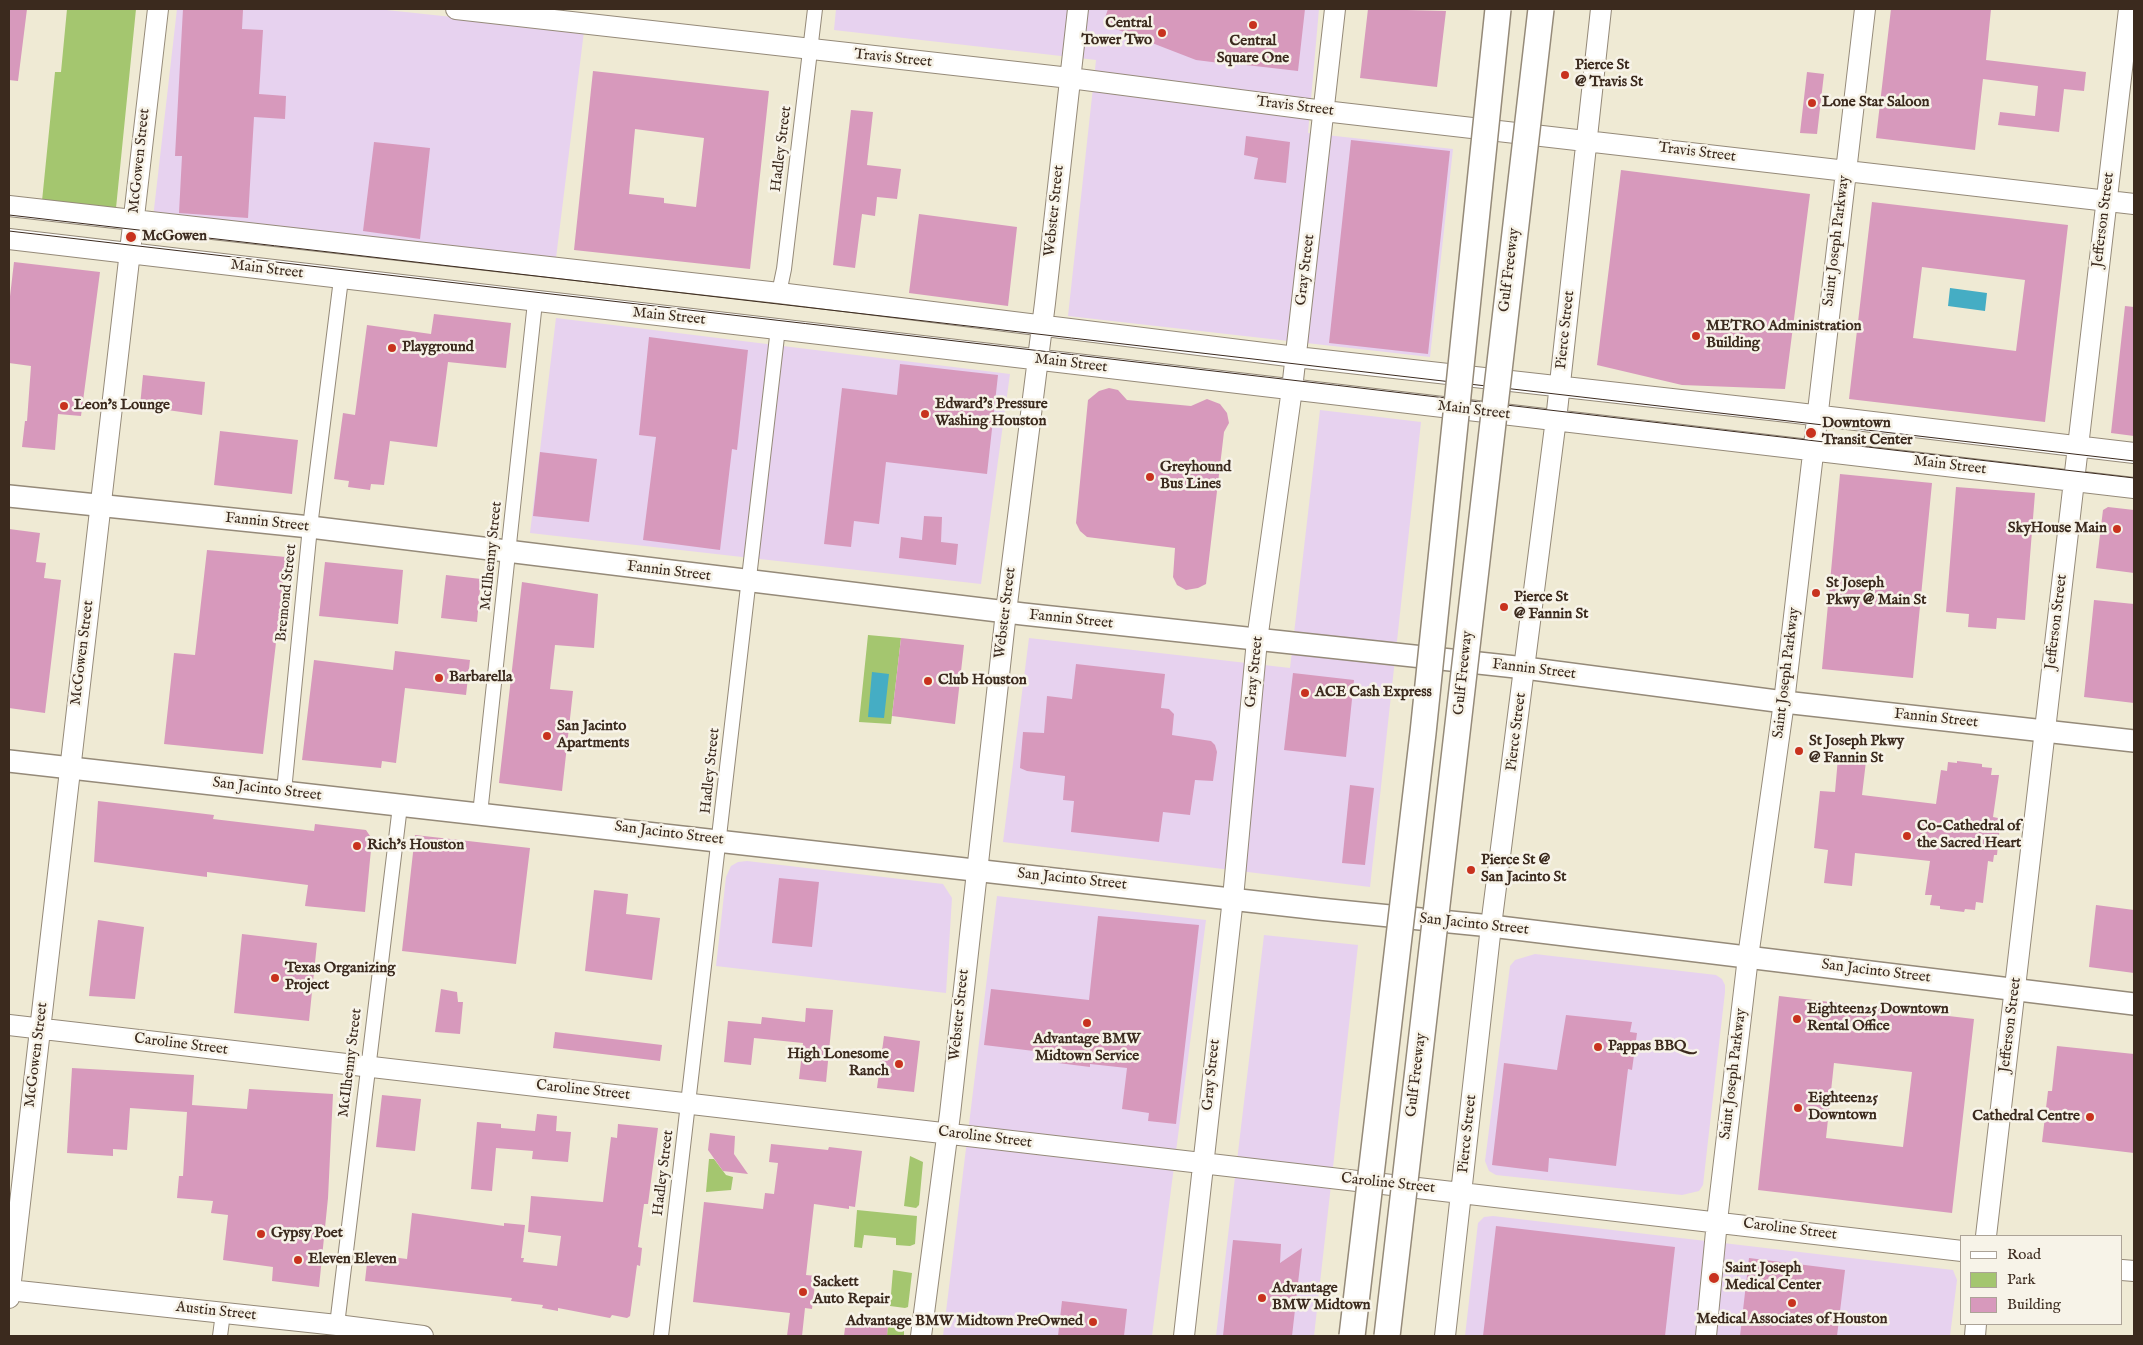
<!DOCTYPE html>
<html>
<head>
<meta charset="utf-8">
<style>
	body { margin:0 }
	#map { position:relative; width:2143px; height:1345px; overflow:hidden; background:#efead4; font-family:"IM FELL English",serif }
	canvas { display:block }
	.frame { position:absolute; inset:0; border:10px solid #3b2a1e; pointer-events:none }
	.legend { position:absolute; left:1960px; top:1235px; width:162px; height:90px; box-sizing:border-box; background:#f7f3e8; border:1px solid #aca397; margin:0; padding:6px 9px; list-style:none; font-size:15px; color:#3b2a1e }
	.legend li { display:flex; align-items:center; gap:10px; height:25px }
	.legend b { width:25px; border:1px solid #aca397 }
</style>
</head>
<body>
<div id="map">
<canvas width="2143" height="1345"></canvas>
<div class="frame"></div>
<ul class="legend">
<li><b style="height:6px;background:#fff"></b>Road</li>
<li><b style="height:14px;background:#a4c66f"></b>Park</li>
<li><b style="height:14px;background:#d799bc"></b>Building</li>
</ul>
</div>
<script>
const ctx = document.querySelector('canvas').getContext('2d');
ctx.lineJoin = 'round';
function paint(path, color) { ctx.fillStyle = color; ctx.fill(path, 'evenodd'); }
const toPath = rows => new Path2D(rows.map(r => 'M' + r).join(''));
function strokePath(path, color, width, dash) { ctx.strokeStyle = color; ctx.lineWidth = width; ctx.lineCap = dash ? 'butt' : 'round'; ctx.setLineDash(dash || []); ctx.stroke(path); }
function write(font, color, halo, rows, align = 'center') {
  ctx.font = font + ' "IM FELL English",serif'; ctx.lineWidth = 5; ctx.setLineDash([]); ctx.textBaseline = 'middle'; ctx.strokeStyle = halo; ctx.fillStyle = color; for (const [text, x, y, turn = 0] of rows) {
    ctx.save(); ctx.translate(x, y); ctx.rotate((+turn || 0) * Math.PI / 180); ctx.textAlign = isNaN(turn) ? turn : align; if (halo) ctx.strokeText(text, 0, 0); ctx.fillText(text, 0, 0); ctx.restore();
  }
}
paint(toPath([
	[177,9,377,9,584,31,556,258,153,218],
	[836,9,1319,9,1308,133,1453,149,1430,357,1068,316,1096,60,834,30],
	[556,318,1010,374,981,584,530,533],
	[1320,410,1421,422,1370,887,1003,842,1029,638,1290,668],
	[747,861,943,884,952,898,946,993,716,966,726,877,731,866,738,862],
	[997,896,1206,920,1152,1336,943,1336],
	[1264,935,1358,945,1314,1336,1216,1336],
	[1535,954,1716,975,1722,979,1725,985,1725,992,1703,1185,1699,1191,1682,1195,1496,1175,1489,1171,1485,1161,1510,966,1515,960],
	[1493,1216,1953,1270,1957,1280,1950,1336,1465,1336,1478,1223,1484,1217]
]), '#e7d2ef');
paint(toPath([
	[67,9,136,9,116,208,42,201,55,72,61,72],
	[868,635,901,638,891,724,859,722],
	[910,1156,923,1162,919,1205,916,1208,904,1206],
	[709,1159,714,1159,726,1175,733,1177,731,1190,706,1192],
	[857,1210,917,1216,915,1244,910,1246,896,1245,896,1238,864,1235,862,1248,854,1247],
	[893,1270,912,1273,908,1307,905,1308,890,1306],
	[888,1320,904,1321,904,1336,887,1336]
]), '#a4c66f');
paint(toPath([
	[1950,288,1987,293,1985,311,1948,306],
	[872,672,889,674,884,718,868,717]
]), '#45adc4');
paint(toPath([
	[9,9,27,9,18,81,9,80],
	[183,9,243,10,242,29,263,30,259,94,286,96,285,119,254,117,248,218,179,213,182,156,175,156],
	[1108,9,1305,9,1298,71,1246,65,1246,59,1222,55,1220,63,1196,60,1103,24],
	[1368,9,1446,11,1437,87,1360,78],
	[1891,9,1991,9,1986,60,2086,72,2084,91,2064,89,2059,132,1998,125,2000,112,2035,116,2038,86,1983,79,1975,150,1876,138],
	[593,71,769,91,750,269,574,250],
	[635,129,704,138,696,207,664,203,664,198,629,194],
	[1807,72,1824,74,1817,134,1800,133],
	[851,110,873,112,867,165,901,169,897,199,877,197,875,216,862,214,855,268,833,265],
	[1246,136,1290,142,1286,183,1254,179,1258,158,1244,155],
	[1351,140,1450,151,1428,354,1329,343],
	[374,142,430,148,420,239,363,231],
	[1621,170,1810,194,1785,389,1682,385,1597,365],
	[1872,202,2068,225,2045,422,1849,399],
	[1922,267,2025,280,2016,351,1913,338],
	[919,214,1017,227,1008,306,909,293],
	[14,262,100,272,81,416,58,414,55,450,22,447,25,421,27,421,31,366,9,363,9,305],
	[2125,306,2134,307,2134,436,2111,433],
	[434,314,511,323,506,368,448,362,437,447,390,441,384,485,371,484,370,490,348,487,349,481,334,479,343,413,355,415,367,325,431,334],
	[649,337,748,350,737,450,732,449,720,550,643,540,656,437,639,435],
	[900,364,998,375,987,474,886,462,879,524,854,521,851,547,824,544,842,388,897,395],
	[143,375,205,382,202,415,140,406],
	[1109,388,1118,390,1127,400,1191,406,1207,399,1220,404,1227,413,1229,423,1224,432,1206,584,1198,588,1186,590,1177,585,1173,577,1175,548,1087,537,1080,531,1076,523,1088,400,1099,391],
	[220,431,298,440,292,494,214,485],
	[540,452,597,459,589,522,533,516],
	[1840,474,1932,483,1913,678,1822,669],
	[1956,487,2035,493,2025,620,1997,618,1996,629,1968,627,1969,614,1946,612],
	[2108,507,2134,510,2134,573,2096,568,2103,510],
	[924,516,942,517,941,542,958,544,956,565,899,558,901,537,922,540],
	[9,529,40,533,36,562,46,563,44,578,61,580,45,713,9,708],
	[207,550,286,557,263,754,164,744,174,653,195,655],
	[325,562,403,570,398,624,319,616],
	[446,575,481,579,477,622,441,618],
	[522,582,598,594,594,648,555,645,550,689,573,691,562,791,499,783],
	[2094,600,2134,604,2134,703,2084,697],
	[901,638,964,645,955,724,892,716],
	[395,651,470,660,466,695,405,688,396,763,382,761,381,768,302,760,314,660,393,670],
	[1076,664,1165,674,1161,708,1169,709,1174,714,1172,735,1211,741,1215,745,1217,752,1213,781,1195,780,1190,815,1163,812,1159,842,1071,832,1074,801,1063,800,1065,776,1027,771,1020,768,1023,732,1044,733,1047,696,1072,699],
	[1293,673,1354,680,1346,757,1284,750],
	[1838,758,1866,761,1862,795,1936,804,1941,770,1947,771,1948,762,1957,763,1957,761,1982,764,1982,767,1992,768,1991,775,1999,775,1993,817,1998,818,1998,824,2000,825,1997,855,1994,855,1993,862,1988,861,1983,903,1976,902,1975,910,1965,909,1964,912,1940,909,1940,906,1930,905,1932,895,1925,895,1930,861,1855,853,1852,886,1824,883,1828,850,1814,848,1820,791,1835,792],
	[1350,785,1374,788,1365,865,1342,863],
	[98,801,214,815,213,819,314,831,315,824,366,830,372,839,365,912,305,906,308,885,207,872,207,877,94,862],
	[415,835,530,848,516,964,402,951],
	[779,878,819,882,812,947,772,943],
	[594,890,628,894,626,914,660,918,652,980,585,971],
	[2096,905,2134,910,2134,973,2089,967],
	[1098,916,1199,925,1176,1124,1148,1121,1149,1113,1122,1109,1127,1068,1090,1064,1090,1067,1058,1063,1059,1054,984,1045,991,989,1089,1000],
	[98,920,144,927,135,999,89,996],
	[242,934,317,943,309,1021,234,1013],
	[441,989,457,992,458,1002,463,1002,460,1034,435,1032],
	[1779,996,1974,1019,1952,1213,1758,1190],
	[1834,1063,1912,1072,1903,1147,1826,1138],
	[806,1008,833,1010,826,1082,799,1079,803,1043,754,1038,751,1065,724,1062,728,1021,761,1024,762,1017,805,1022],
	[1566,1015,1632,1022,1630,1032,1637,1033,1632,1070,1628,1069,1616,1166,1549,1158,1548,1172,1492,1165,1504,1063,1557,1070],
	[555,1032,662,1045,660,1061,553,1048],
	[884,1036,920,1041,914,1092,877,1088],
	[2057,1046,2134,1054,2134,1153,2042,1142,2048,1091,2052,1091],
	[72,1068,194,1075,192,1105,247,1109,249,1089,333,1094,328,1198,319,1287,272,1281,273,1267,223,1260,228,1215,211,1213,213,1201,177,1198,179,1176,183,1176,187,1112,130,1108,127,1150,113,1149,113,1156,67,1153],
	[382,1095,421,1099,415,1151,376,1147],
	[537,1114,557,1116,556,1131,571,1132,568,1162,532,1159,533,1151,496,1148,492,1191,471,1189,477,1122,501,1124,501,1128,535,1131],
	[618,1124,658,1128,648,1204,644,1204,638,1247,642,1248,640,1266,637,1265,630,1316,627,1318,612,1315,610,1318,558,1308,558,1311,542,1308,543,1305,511,1301,512,1298,365,1281,368,1254,407,1259,412,1213,504,1226,504,1223,525,1225,521,1258,524,1258,523,1262,557,1266,561,1236,528,1232,531,1196,603,1202,611,1137,617,1138],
	[710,1133,735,1136,734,1154,748,1174,723,1171,708,1150],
	[771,1144,828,1150,829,1147,862,1151,855,1207,849,1206,849,1209,814,1204,806,1275,816,1276,812,1309,805,1308,802,1336,787,1336,790,1313,693,1302,704,1202,763,1209,765,1193,774,1194,778,1163,769,1162],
	[1496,1226,1675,1247,1665,1336,1483,1336],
	[1233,1240,1281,1244,1280,1263,1302,1248,1292,1336,1223,1336],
	[1749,1258,1845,1270,1837,1336,1740,1336],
	[1062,1301,1127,1309,1124,1336,1058,1336],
	[846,1320,888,1324,887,1336,844,1336]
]), '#d799bc');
const street = toPath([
	[779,293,784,269,815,9],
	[284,791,310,527,341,279],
	[480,814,535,302],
	[337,1325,400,806],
	[220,1336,223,1313],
	[661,1336,778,328]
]);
const secondary = toPath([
	[456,9,1070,78,1324,111,2134,204],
	[9,206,779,293,1296,357,1788,412,2134,453],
	[9,239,2134,488],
	[9,1025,1962,1251],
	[1986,1236,2129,9],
	[2122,1270,2134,1271],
	[9,1290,337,1325,423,1336],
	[9,1298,158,9],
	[921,1336,950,1114,1006,612,1045,303,1078,9],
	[1184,1336,1233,898,1257,640,1292,389,1335,9],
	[1445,1336,1491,926,1557,411,1601,9],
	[1706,1336,1717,1221,1748,957,1784,702,1865,9],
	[1975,1336,1976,1324]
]);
const primary = toPath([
	[9,496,310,527,1023,614,1525,668,1784,702,2134,741],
	[9,761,1319,909,1491,926,2134,1004]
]);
strokePath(street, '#958a79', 16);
strokePath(secondary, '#958a79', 22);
strokePath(primary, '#958a79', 24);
strokePath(street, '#fff', 14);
strokePath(secondary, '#fff', 20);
strokePath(primary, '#fff', 21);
strokePath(toPath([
	[9,215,2134,461],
	[9,231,2134,478]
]), '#3b2a1e', 1);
const highwayBridge = toPath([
	[1352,1336,1423,733,1498,9],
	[1387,1336,1541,9]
]);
strokePath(highwayBridge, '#958a79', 28, []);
strokePath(highwayBridge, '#fff', 25);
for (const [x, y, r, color] of [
	[1253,25,5,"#c8321e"],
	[1162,33,5,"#c8321e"],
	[1565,75,5,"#c8321e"],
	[1812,103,5,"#c8321e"],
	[131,237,6,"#c8321e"],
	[1696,336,5,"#c8321e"],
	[392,348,5,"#c8321e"],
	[64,406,5,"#c8321e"],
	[925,414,5,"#c8321e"],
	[1811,433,6,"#c8321e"],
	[1150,477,5,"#c8321e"],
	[2117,529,5,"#c8321e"],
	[1816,593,5,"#c8321e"],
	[1504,607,5,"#c8321e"],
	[439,678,5,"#c8321e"],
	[928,681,5,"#c8321e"],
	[1305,693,5,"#c8321e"],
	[547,736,5,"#c8321e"],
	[1799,751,5,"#c8321e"],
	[1907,836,5,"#c8321e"],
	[357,846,5,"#c8321e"],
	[1471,870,5,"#c8321e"],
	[275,978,5,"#c8321e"],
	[1797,1019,5,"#c8321e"],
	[1087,1023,5,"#c8321e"],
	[1598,1047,5,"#c8321e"],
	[899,1064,5,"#c8321e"],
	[1798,1108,5,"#c8321e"],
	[2090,1117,5,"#c8321e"],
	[261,1234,5,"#c8321e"],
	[298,1260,5,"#c8321e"],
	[1714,1278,6,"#c8321e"],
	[803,1292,5,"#c8321e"],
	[1262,1298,5,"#c8321e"],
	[1792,1303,5,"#c8321e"],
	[1093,1322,5,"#c8321e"]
]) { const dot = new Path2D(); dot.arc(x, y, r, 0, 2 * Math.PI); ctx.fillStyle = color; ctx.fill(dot); strokePath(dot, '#f7f3e8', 2); }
write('bold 15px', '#3b2a1e', '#f7f3e8', [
	["Central",1152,24,"right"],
	["Tower Two",1152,41,"right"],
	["Central",1253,42,"center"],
	["Square One",1253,59,"center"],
	["Pierce St",1575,66],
	["@ Travis St",1575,83],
	["Lone Star Saloon",1822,103],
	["McGowen",142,237],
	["METRO Administration",1706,327],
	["Building",1706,344],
	["Playground",402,348],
	["Edward’s Pressure",935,405],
	["Washing Houston",935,422],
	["Leon's Lounge",74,406],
	["Downtown",1822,424],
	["Transit Center",1822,441],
	["Greyhound",1160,468],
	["Bus Lines",1160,485],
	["SkyHouse Main",2107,529,"right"],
	["St Joseph",1826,584],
	["Pkwy @ Main St",1826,601],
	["Pierce St",1514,598],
	["@ Fannin St",1514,615],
	["Barbarella",449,678],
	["Club Houston",938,681],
	["ACE Cash Express",1315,693],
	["San Jacinto",557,727],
	["Apartments",557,744],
	["St Joseph Pkwy",1809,742],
	["@ Fannin St",1809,759],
	["Co-Cathedral of",1917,827],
	["the Sacred Heart",1917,844],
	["Rich's Houston",367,846],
	["Pierce St @",1481,861],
	["San Jacinto St",1481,878],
	["Texas Organizing",285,969],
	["Project",285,986],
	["Eighteen25 Downtown",1807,1010],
	["Rental Office",1807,1027],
	["Advantage BMW",1087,1040,"center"],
	["Midtown Service",1087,1057,"center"],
	["Pappas BBQ",1608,1047],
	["High Lonesome",889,1055,"right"],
	["Ranch",889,1072,"right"],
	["Eighteen25",1808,1099],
	["Downtown",1808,1116],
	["Cathedral Centre",2080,1117,"right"],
	["Gypsy Poet",271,1234],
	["Eleven Eleven",308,1260],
	["Saint Joseph",1725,1269],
	["Medical Center",1725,1286],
	["Sackett",813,1283],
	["Auto Repair",813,1300],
	["Advantage",1272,1289],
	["BMW Midtown",1272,1306],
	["Medical Associates of Houston",1792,1320,"center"],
	["Advantage BMW Midtown PreOwned",1083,1322,"right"]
], 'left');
write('15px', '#3b2a1e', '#f7f3e8', [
	["Travis Street",893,59,6],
	["Travis Street",1295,107,7],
	["Hadley Street",782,149,-83],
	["Travis Street",1697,153,7],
	["McGowen Street",140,161,-84],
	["Webster Street",1055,211,-84],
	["Jefferson Street",2104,220,-83],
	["Saint Joseph Parkway",1837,241,-83],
	["Main Street",267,270,7],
	["Gray Street",1306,270,-83],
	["Gulf Freeway",1510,270,-83],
	["Main Street",669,317,6],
	["Pierce Street",1566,330,-84],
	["Main Street",1071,364,7],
	["Main Street",1474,411,7],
	["Main Street",1950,466,7],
	["Fannin Street",267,523,6],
	["McIlhenny Street",492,556,-84],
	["Fannin Street",669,572,7],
	["Bremond Street",287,593,-84],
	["Webster Street",1006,613,-83],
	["Fannin Street",1071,620,6],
	["Jefferson Street",2057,622,-83],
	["McGowen Street",83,653,-83],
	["Fannin Street",1534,670,7],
	["Gray Street",1255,672,-84],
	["Gulf Freeway",1464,673,-84],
	["Saint Joseph Parkway",1787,673,-83],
	["Fannin Street",1936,719,6],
	["Pierce Street",1517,732,-83],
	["Hadley Street",711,771,-84],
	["San Jacinto Street",267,790,7],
	["San Jacinto Street",669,834,7],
	["San Jacinto Street",1072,880,6],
	["San Jacinto Street",1474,925,6],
	["San Jacinto Street",1876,972,7],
	["Webster Street",960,1015,-84],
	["Jefferson Street",2011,1025,-83],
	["Caroline Street",181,1045,7],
	["McGowen Street",37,1055,-83],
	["McIlhenny Street",351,1063,-83],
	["Saint Joseph Parkway",1734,1074,-83],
	["Gray Street",1212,1075,-84],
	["Gulf Freeway",1417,1075,-83],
	["Caroline Street",583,1091,6],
	["Pierce Street",1468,1134,-84],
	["Caroline Street",985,1138,7],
	["Hadley Street",664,1173,-83],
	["Caroline Street",1388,1184,6],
	["Caroline Street",1790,1230,7],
	["Austin Street",216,1312,6]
]);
</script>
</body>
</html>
